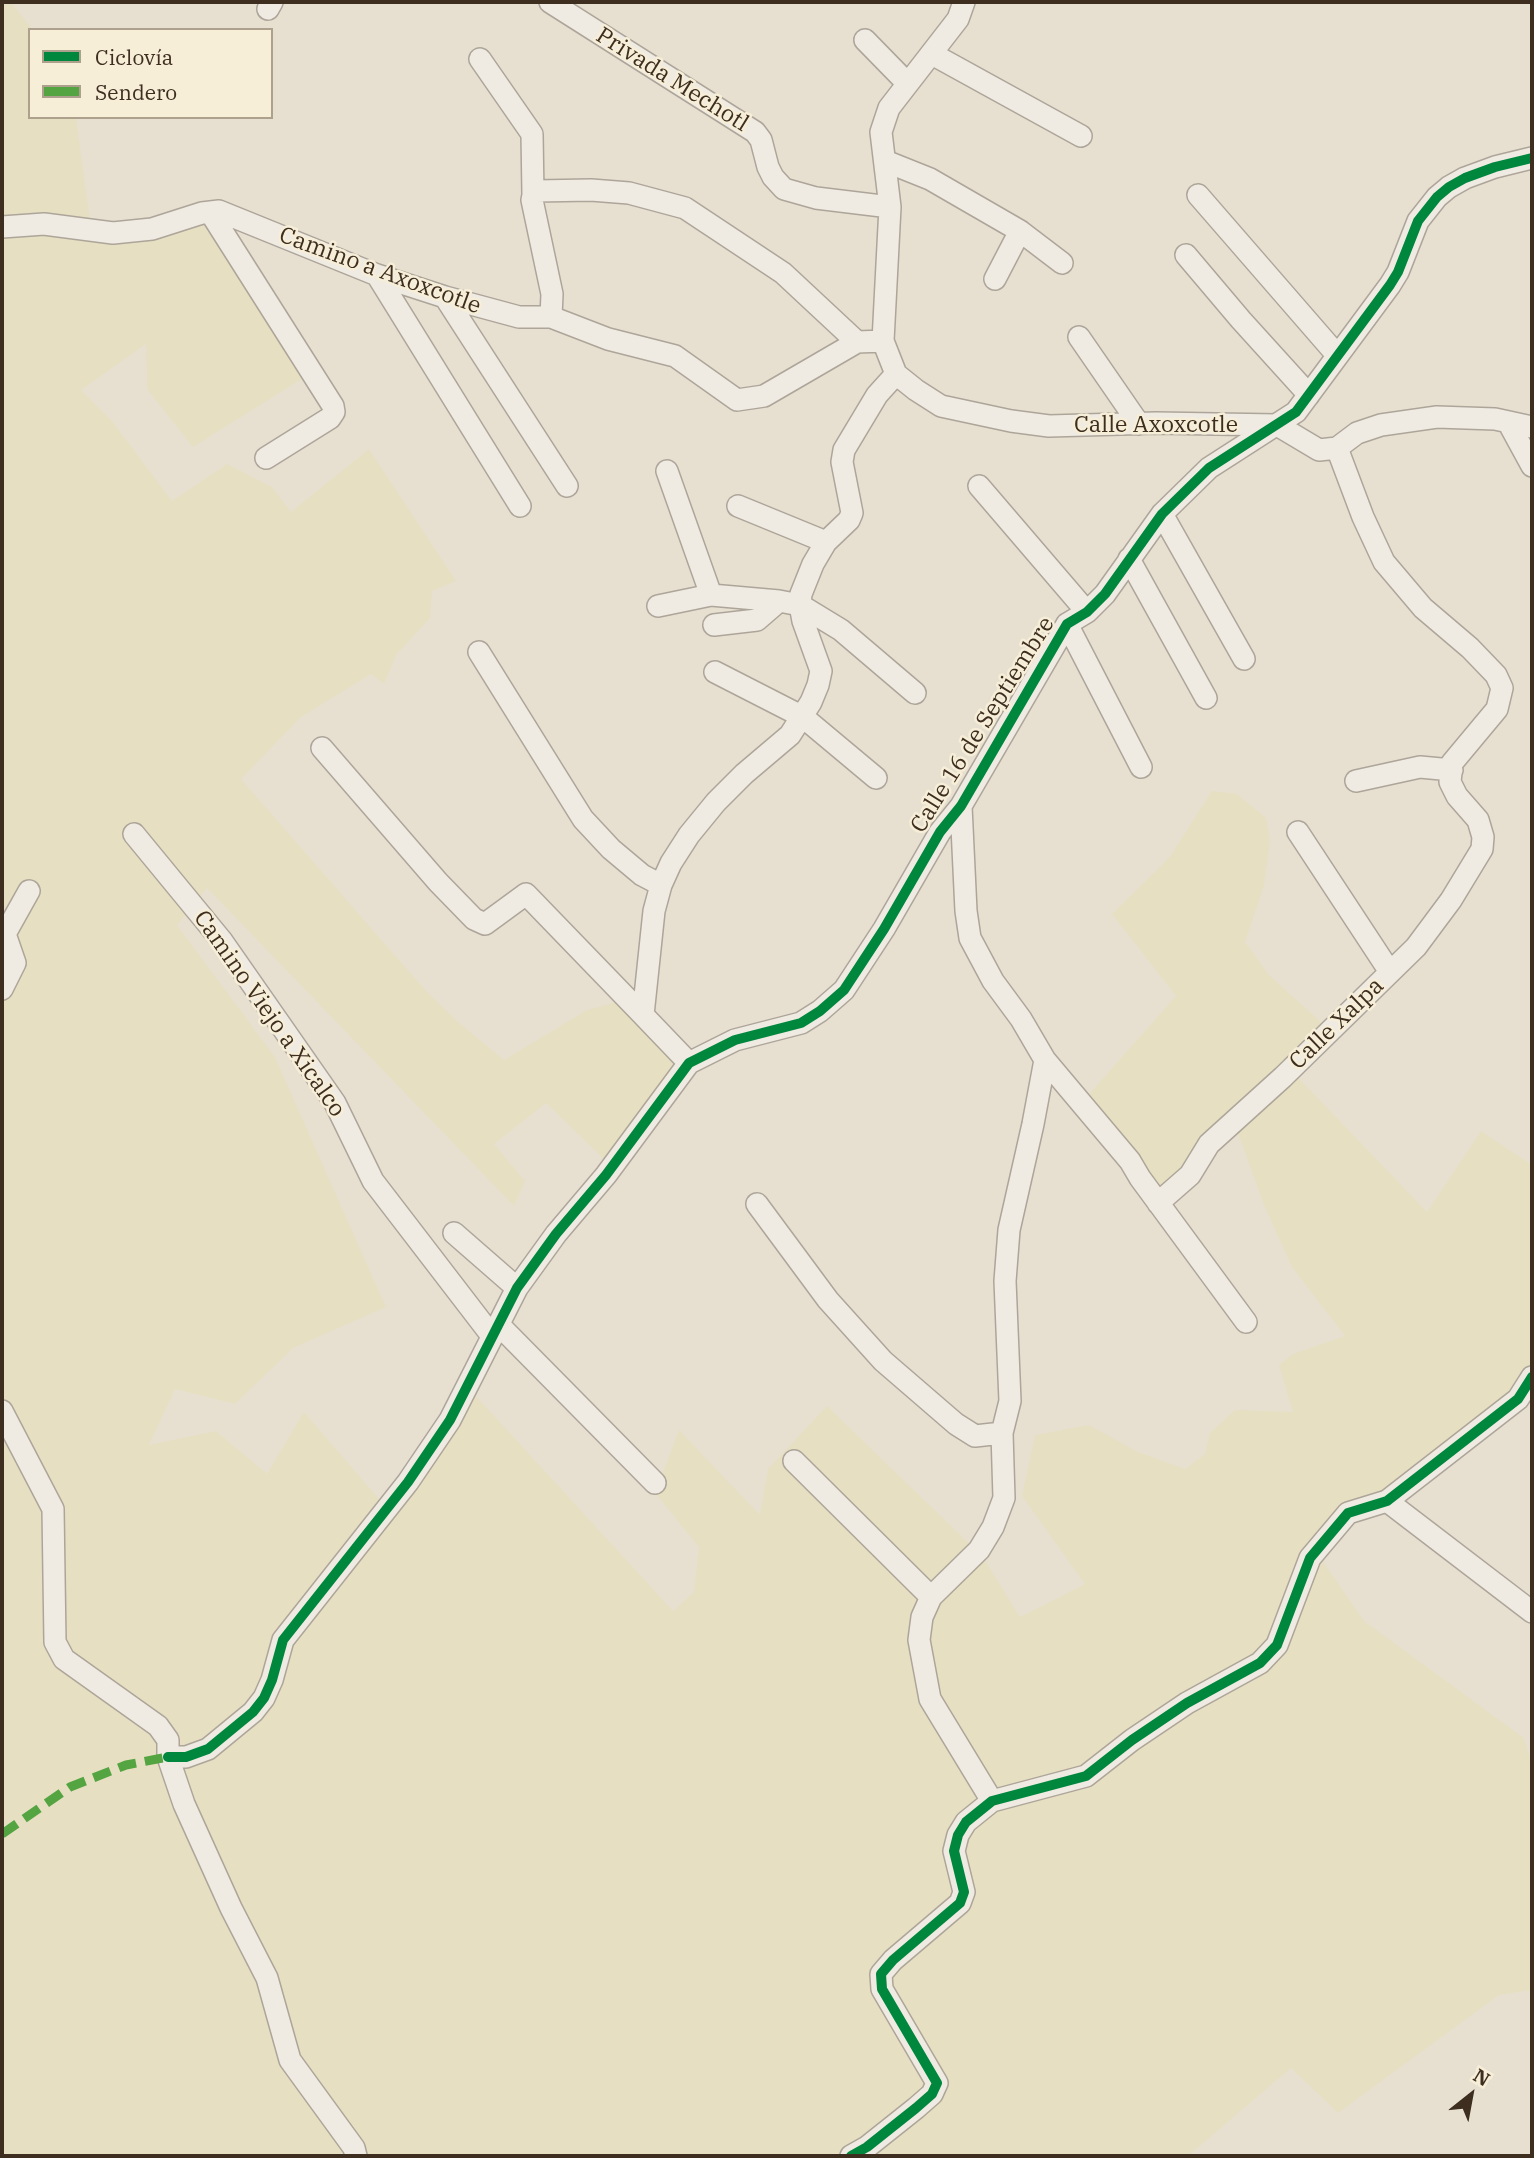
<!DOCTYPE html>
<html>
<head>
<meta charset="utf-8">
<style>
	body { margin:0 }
	#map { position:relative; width:1534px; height:2158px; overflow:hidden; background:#e7e0d1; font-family:"IBM Plex Serif",serif }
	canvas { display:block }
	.frame { position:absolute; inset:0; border:4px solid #3d2e20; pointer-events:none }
	.legend { position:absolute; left:28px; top:28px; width:245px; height:91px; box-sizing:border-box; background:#f7eed8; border:2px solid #ada18e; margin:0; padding:9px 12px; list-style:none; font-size:21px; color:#3d2e20 }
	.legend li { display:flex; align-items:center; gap:14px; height:35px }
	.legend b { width:35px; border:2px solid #ada18e }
	.north { position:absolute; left:1436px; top:2060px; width:70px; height:70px; -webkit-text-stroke:5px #f7eed8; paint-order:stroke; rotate:31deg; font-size:19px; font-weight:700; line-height:28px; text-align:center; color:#3d2e20 }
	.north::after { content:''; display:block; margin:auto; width:24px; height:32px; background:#3d2e20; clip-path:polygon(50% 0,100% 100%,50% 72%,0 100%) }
</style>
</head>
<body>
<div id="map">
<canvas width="1534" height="2158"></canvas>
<div class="frame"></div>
<ul class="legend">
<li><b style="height:9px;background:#00873e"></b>Ciclovía</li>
<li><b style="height:9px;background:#54a441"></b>Sendero</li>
</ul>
<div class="north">N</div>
</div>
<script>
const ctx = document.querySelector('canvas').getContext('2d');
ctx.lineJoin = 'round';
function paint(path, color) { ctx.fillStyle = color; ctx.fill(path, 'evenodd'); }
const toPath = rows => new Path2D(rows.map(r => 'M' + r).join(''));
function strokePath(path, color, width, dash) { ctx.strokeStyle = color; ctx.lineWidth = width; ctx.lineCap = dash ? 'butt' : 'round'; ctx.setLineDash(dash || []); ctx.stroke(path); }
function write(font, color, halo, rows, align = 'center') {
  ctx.font = font + ' "IBM Plex Serif",serif'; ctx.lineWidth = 5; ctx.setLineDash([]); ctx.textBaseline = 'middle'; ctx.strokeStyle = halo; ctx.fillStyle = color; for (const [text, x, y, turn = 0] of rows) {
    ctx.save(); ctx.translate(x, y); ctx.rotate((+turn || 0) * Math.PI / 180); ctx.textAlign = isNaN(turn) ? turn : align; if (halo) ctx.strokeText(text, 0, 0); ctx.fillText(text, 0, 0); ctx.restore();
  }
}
paint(toPath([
	[2,2,11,2,33,30,30,30,30,117,76,117,91,228,203,212,313,372,193,447,147,389,146,344,81,390,112,421,172,501,227,464,272,487,291,512,369,449,456,581,432,591,430,618,396,655,384,684,371,674,301,717,241,779,426,991,457,1021,504,1060,587,1010,624,1000,694,1072,609,1164,546,1103,494,1144,525,1181,514,1206,207,888,177,925,275,1057,386,1307,293,1348,235,1404,175,1389,149,1445,216,1431,267,1474,304,1412,392,1514,475,1395,673,1611,694,1592,699,1547,655,1493,679,1430,760,1515,768,1469,827,1406,983,1557,1020,1617,1085,1584,1022,1496,1035,1435,1089,1425,1138,1452,1185,1469,1205,1454,1210,1433,1235,1410,1293,1412,1279,1365,1293,1354,1345,1336,1292,1267,1264,1205,1234,1122,1162,1208,1084,1100,1176,996,1112,914,1169,858,1212,791,1237,794,1266,818,1270,842,1264,886,1245,942,1269,975,1332,1032,1289,1068,1427,1212,1481,1131,1532,1165,1532,1380,1474,1433,1344,1516,1318,1554,1364,1621,1524,1738,1532,1764,1532,1990,1499,1995,1338,2113,1291,2068,1188,2156,2,2156]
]), '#e6dfc2');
const minor = toPath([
	[550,2,755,132,761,140,768,167,773,177,784,189,816,198,890,207],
	[964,2,958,19,889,108,881,132,890,207,883,341,896,374,916,390,941,406,1011,421,1049,426,1156,423,1277,425,1319,450,1337,448,1357,433,1381,425,1437,417,1495,419,1532,427],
	[268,9,272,2],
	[865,40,907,83],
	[932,54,1081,136],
	[480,59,532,134,533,195],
	[885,161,930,179,1020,231,995,279],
	[1198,195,1337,355],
	[210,212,333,406,334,412,330,418,266,458],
	[2,227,44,224,113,233,152,229,202,213,219,211,377,275,445,297,519,317,551,317,608,339,675,356,737,400,764,396,857,342,883,341],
	[1020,231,1062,263],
	[1186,255,1241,320,1309,395],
	[377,275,520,506],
	[445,297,567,486],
	[551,317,552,294,532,200,533,195,536,191,591,190,629,193,685,208,783,273,857,342],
	[1079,337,1139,424],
	[1508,422,1532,466],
	[979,486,1087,612],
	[738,506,826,542],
	[1162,514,1244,659],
	[1129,559,1206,698],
	[711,595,779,601],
	[658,606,711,595,667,471],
	[1067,624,1141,767],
	[714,625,757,620,779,601,800,605,841,630,915,693],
	[479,652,583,819,611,849,642,875,661,885],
	[715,672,803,717,876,778],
	[322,748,438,882,474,919,485,924,526,894,643,1015],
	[1356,781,1420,767,1452,770],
	[961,806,966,911,970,938,993,981,1021,1019,1045,1060,1130,1161,1140,1178,1246,1322],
	[1298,832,1390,972],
	[134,834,222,941,335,1103,373,1181,492,1336],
	[2,989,15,963,5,934,29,891],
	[689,1063,643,1015,654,911,661,885,671,863,689,835,716,802,744,774,790,735,811,702,818,685,821,671,803,621,800,605,801,594,813,564,826,542,849,520,852,513,842,462,844,450,877,395,896,374],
	[1158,1203,1190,1175,1209,1144,1283,1077,1416,947,1451,900,1482,849,1483,837,1478,820,1457,796,1450,782,1452,763,1497,709,1502,688,1496,675,1470,648,1423,608,1384,562,1363,517,1337,448],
	[757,1204,828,1300,883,1361,956,1424,975,1436,1002,1433],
	[454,1233,517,1288],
	[498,1324,655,1483],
	[2,1411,53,1509,55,1642,64,1659,158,1726,168,1740,168,1757,184,1804,231,1908,267,1978,290,2060,354,2148,356,2156],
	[794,1461,931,1597],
	[1387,1501,1532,1612],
	[168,1757,186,1757,208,1749,253,1712,264,1698,272,1680,283,1640,408,1482,450,1420,517,1288,556,1234,606,1175,689,1063,735,1040,801,1023,820,1011,844,990,884,929,940,832,961,806,1067,624,1087,612,1105,594,1162,514,1209,468,1296,412,1390,285,1398,272,1418,221,1437,197,1449,187,1465,178,1495,167,1532,158],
	[992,1801,930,1699,919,1640,922,1617,931,1597,979,1550,993,1527,1004,1498,1002,1433,1010,1401,1005,1281,1009,1230,1033,1124,1045,1060],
	[851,2156,867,2147,916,2108,932,2094,937,2083,882,1989,881,1974,893,1960,960,1903,964,1892,954,1851,958,1835,966,1822,992,1801,1086,1776,1132,1740,1187,1703,1260,1663,1277,1645,1310,1558,1348,1513,1387,1501,1518,1399,1532,1377]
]);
strokePath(minor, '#ada599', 24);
strokePath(minor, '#efebe3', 21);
strokePath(toPath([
	[2,1834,70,1787,126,1765,168,1757]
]), '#54a441', 9, [18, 9]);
strokePath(toPath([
	[168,1757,186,1757,208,1749,253,1712,264,1698,272,1680,283,1640,408,1482,450,1420,517,1288,556,1234,606,1175,689,1063,735,1040,801,1023,820,1011,844,990,884,929,940,832,961,806,1067,624,1087,612,1105,594,1162,514,1209,468,1296,412,1390,285,1398,272,1418,221,1437,197,1449,187,1465,178,1495,167,1532,158],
	[851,2156,867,2147,916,2108,932,2094,937,2083,882,1989,881,1974,893,1960,960,1903,964,1892,954,1851,958,1835,966,1822,992,1801,1086,1776,1132,1740,1187,1703,1260,1663,1277,1645,1310,1558,1348,1513,1387,1501,1518,1399,1532,1377]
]), '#00873e', 10);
write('23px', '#3d2e20', '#f7eed8', [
	["Privada Mechotl",672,80,32],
	["Camino a Axoxcotle",380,271,20],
	["Calle Axoxcotle",1156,425],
	["Calle 16 de Septiembre",983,725,-58],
	["Camino Viejo a Xicalco",269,1014,55],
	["Calle Xalpa",1337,1024,-44]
]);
</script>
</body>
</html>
